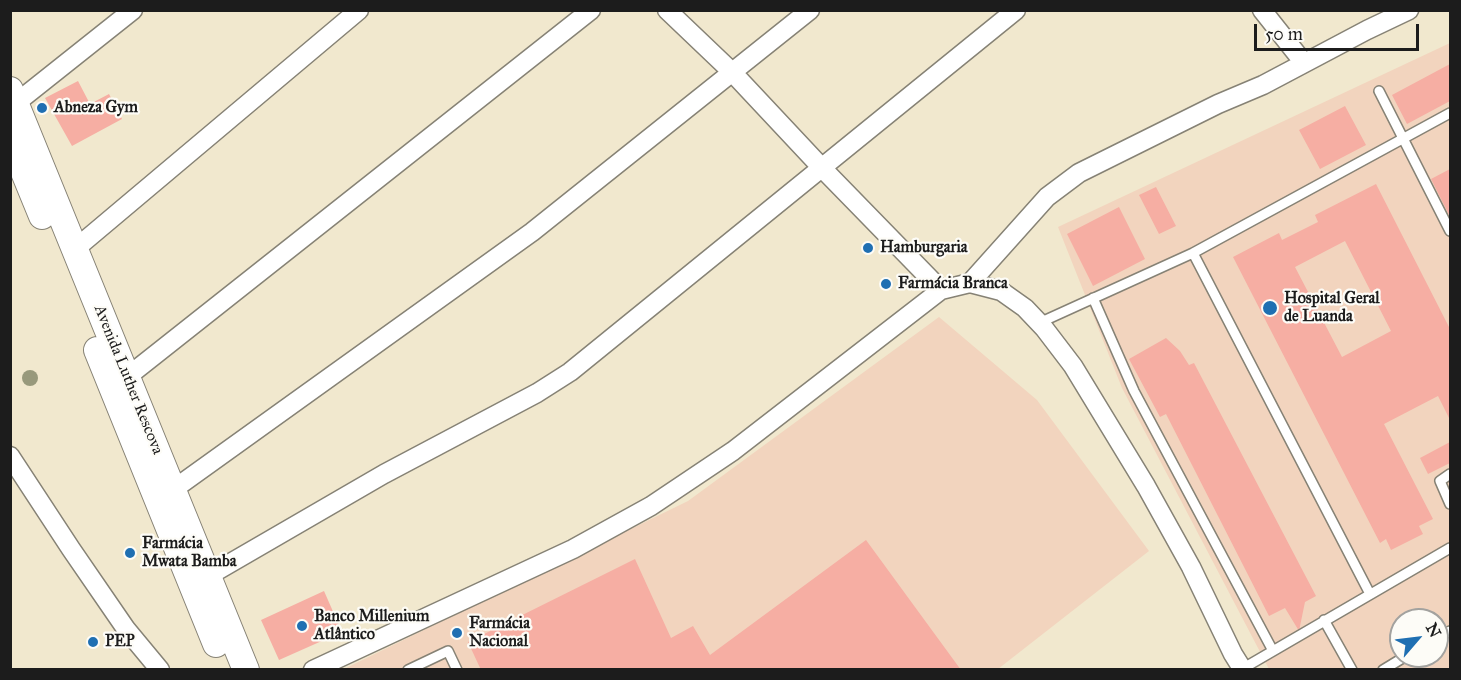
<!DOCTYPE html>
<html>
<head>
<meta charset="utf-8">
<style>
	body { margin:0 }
	#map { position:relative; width:1461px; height:680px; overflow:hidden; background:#f1e8ce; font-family:"IM FELL Great Primer",serif }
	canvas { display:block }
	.frame { position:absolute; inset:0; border:12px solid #1c1c1c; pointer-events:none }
	.north { position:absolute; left:1389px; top:608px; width:60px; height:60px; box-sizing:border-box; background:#fdfcf7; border:2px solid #a3a29f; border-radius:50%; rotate:62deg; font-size:16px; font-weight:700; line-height:24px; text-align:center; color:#1c1c1c }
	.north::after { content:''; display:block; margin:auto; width:21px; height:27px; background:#1f6fb2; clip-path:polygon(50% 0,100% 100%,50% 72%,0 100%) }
	.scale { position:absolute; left:1254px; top:24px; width:165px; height:27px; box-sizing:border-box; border:3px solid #1c1c1c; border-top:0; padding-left:8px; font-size:18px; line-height:21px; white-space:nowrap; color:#1c1c1c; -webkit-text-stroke:4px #fdfcf7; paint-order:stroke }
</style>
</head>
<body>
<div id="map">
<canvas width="1461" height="680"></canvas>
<div class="frame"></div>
<div class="north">N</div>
<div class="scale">50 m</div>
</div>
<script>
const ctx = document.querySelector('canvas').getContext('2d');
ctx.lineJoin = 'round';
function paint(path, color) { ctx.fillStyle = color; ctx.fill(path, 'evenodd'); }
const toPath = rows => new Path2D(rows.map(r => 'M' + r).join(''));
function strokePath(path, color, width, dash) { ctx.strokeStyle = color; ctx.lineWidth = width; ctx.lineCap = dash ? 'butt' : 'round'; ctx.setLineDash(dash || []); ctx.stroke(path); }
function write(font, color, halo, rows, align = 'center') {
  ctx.font = font + ' "IM FELL Great Primer",serif'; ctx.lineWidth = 4.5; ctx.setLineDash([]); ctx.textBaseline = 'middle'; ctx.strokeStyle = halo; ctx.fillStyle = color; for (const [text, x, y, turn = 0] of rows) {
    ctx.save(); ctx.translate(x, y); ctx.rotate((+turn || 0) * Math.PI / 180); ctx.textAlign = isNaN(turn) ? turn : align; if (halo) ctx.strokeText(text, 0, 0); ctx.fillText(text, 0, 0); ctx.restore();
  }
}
paint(toPath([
	[1450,43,1450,669,1269,669,1122,388,1058,227],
	[1401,620,1437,620,1437,656,1401,656],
	[939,317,1037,400,1149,551,998,669,342,670,688,501]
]), '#f2d4be');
paint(toPath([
	[1450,64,1450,101,1407,124,1392,95],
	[78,81,90,104,109,94,122,119,72,146,45,98],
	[1345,106,1366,145,1320,169,1299,130],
	[1450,169,1450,217,1431,179],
	[1376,184,1450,329,1450,420,1438,396,1384,424,1433,519,1419,526,1423,534,1391,550,1386,539,1380,543,1233,257,1279,233,1282,240,1318,222,1315,215],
	[1345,241,1391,331,1342,357,1295,267],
	[1156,187,1176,226,1159,234,1139,195],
	[1119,207,1145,259,1093,286,1067,234],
	[1166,338,1180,351,1189,365,1194,363,1316,596,1305,602,1299,631,1285,608,1269,616,1166,414,1160,417,1129,359],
	[1450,442,1450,463,1428,474,1420,458],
	[866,540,961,670,481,670,468,642,635,559,671,638,693,626,710,655],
	[324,591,342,632,279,660,261,620]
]), '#f6aea3');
const lane = toPath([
	[1379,91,1450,231],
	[1093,298,1134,391,1273,651],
	[1039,323,1193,253],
	[1450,474,1440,481,1450,504],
	[1370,594,1193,253,1450,113],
	[1324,620,1352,670],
	[1437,638,1450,631],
	[1242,669,1450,548],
	[408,670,448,651,457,670],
	[1383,670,1406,656]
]);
const street = toPath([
	[667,10,732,72,822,168,941,290],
	[1262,10,1304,63],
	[16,103,133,10],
	[75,249,359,10],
	[970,283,1047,197,1079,173,1218,104,1263,85,1367,30,1409,10],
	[127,377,591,10],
	[10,456,71,549,126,629,160,670],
	[174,489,532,232,810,10],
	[208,576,384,474,537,393,570,372,1016,10],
	[313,670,573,549,651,506,733,451,941,290,970,283,1001,291,1025,308,1044,328,1073,366,1146,486,1191,567,1233,654,1243,670]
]);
const secondary = toPath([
	[10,90,246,670],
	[10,138,42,216],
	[97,350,216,644]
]);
strokePath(lane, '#868275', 12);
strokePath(street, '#868275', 21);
strokePath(secondary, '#868275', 28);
strokePath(lane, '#fff', 9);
strokePath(street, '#fff', 18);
strokePath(secondary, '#fff', 26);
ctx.fillStyle = '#98997c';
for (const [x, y] of [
	[30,378]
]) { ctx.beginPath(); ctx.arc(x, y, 8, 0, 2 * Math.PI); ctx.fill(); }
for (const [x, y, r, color] of [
	[42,108,6,"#1f6fb2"],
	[868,248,6,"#1f6fb2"],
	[886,284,6,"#1f6fb2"],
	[1270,308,8,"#1f6fb2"],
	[130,553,6,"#1f6fb2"],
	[302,626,6,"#1f6fb2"],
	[457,633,6,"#1f6fb2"],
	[93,642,6,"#1f6fb2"]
]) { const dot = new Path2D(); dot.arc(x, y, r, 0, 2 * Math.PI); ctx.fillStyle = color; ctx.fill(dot); strokePath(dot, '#fdfcf7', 2); }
write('bold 16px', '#1c1c1c', '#fdfcf7', [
	["Abneza Gym",54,108],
	["Hamburgaria",880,248],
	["Farmácia Branca",898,284],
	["Hospital Geral",1284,299],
	["de Luanda",1284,317],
	["Farmácia",142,544],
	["Mwata Bamba",142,562],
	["Banco Millenium",314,617],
	["Atlântico",314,635],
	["Farmácia",469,624],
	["Nacional",469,642],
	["PEP",105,642]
], 'left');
write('16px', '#1c1c1c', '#fdfcf7', [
	["Avenida Luther Rescova",128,380,68]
]);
</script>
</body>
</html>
